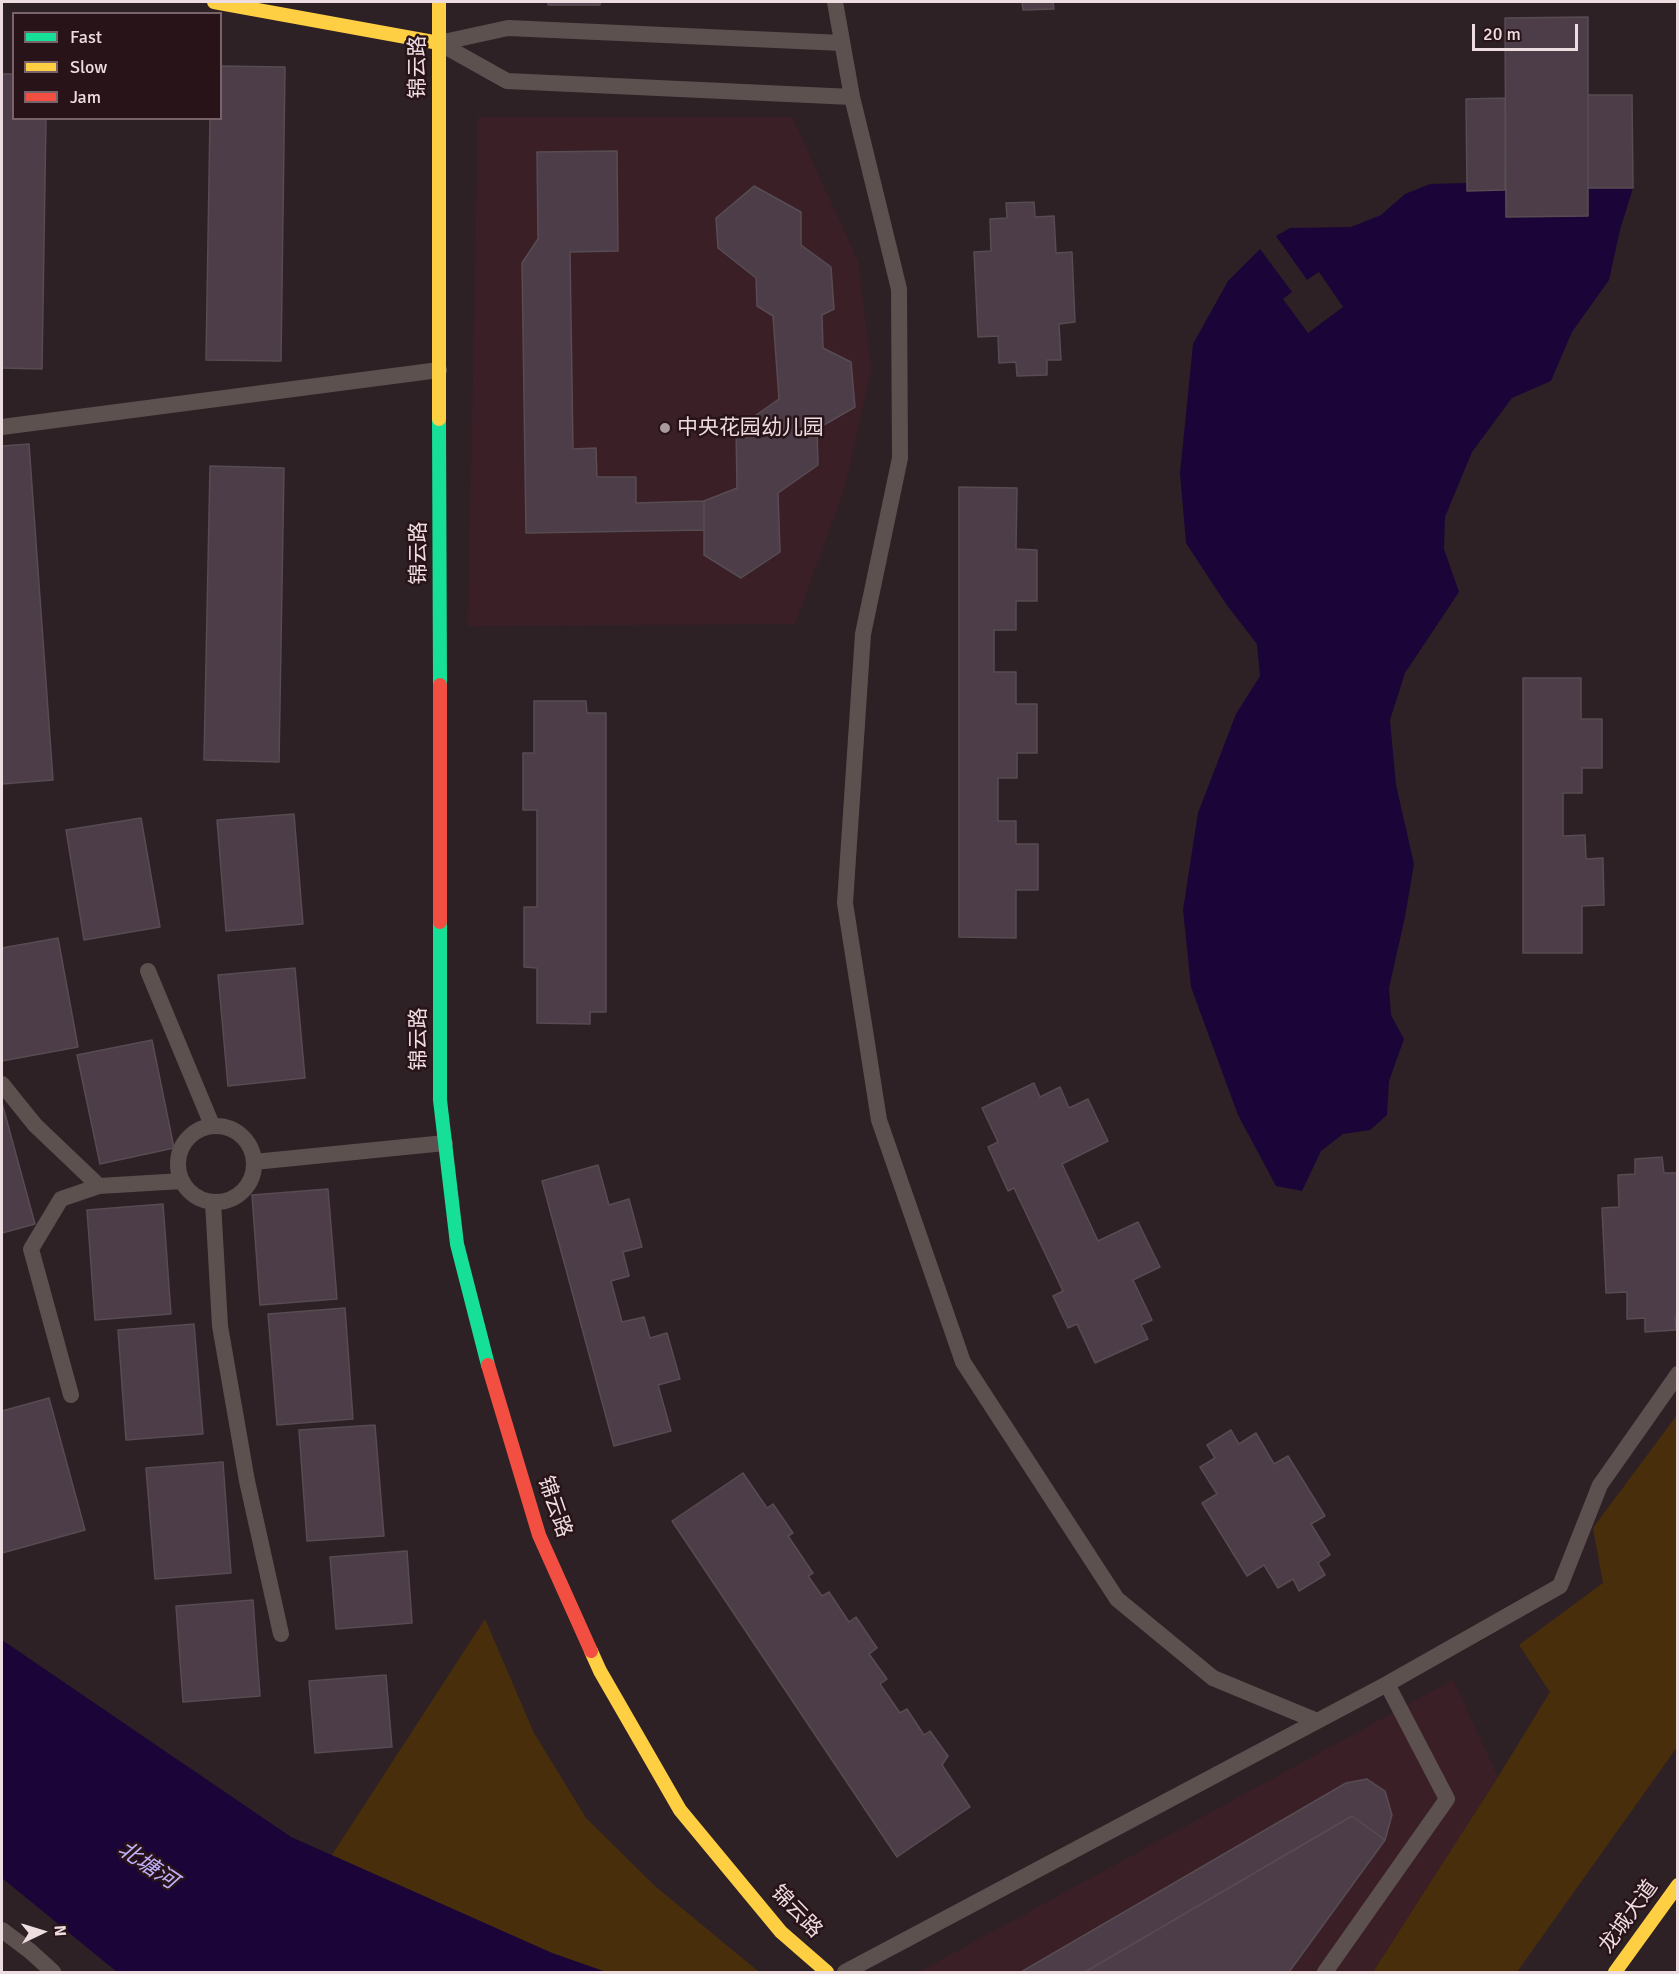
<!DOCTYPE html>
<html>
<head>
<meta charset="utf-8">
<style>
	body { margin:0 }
	#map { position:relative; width:1679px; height:1974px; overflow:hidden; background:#2e2125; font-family:Signika,sans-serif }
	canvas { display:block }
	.frame { position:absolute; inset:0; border:3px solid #eddce0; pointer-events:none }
	.legend { position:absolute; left:12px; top:12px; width:210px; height:108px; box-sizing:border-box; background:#281319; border:2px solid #776369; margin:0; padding:8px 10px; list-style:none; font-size:18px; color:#eddce0 }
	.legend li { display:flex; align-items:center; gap:12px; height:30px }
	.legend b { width:30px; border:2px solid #776369 }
	.north { position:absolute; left:12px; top:1902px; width:60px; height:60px; -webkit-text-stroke:4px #281319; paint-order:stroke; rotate:86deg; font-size:16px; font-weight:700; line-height:24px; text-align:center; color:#eddce0 }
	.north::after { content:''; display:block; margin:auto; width:21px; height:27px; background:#eddce0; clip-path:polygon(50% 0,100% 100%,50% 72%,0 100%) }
	.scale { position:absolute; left:1472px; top:24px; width:106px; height:27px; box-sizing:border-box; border:3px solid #eddce0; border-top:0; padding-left:8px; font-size:18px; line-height:21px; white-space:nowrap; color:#eddce0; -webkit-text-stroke:4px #281319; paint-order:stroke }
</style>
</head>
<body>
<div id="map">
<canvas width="1679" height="1974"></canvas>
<div class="frame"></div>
<ul class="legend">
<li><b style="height:8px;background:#16e098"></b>Fast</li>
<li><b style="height:8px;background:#ffcf43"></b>Slow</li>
<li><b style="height:8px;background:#f24e42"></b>Jam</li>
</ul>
<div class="north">N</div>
<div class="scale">20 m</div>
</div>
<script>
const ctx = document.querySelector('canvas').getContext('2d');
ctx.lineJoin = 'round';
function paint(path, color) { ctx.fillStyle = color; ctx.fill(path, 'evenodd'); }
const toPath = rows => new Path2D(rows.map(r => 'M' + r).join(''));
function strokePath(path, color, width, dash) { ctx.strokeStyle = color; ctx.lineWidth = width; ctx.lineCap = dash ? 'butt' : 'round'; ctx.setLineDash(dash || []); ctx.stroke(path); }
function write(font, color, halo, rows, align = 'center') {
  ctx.font = font + ' Signika,"Noto Sans SC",sans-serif'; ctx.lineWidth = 5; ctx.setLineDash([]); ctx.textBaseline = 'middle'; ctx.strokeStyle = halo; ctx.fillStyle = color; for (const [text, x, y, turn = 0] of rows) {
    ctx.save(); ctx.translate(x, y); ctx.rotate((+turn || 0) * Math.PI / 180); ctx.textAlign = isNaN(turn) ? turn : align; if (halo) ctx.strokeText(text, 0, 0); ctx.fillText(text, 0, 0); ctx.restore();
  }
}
paint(toPath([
	[478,117,792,117,858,261,871,369,845,487,795,624,468,626],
	[1453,1680,1498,1777,1373,1972,919,1972]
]), '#3a1f27');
paint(toPath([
	[1677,1415,1677,1747,1517,1972,1373,1972,1498,1777,1550,1692,1519,1645,1603,1583,1593,1528],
	[485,1619,534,1733,586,1818,655,1886,759,1972,606,1972,552,1953,332,1855]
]), '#492e0c');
paint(toPath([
	[1467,183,1468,191,1505,190,1506,217,1588,216,1588,188,1633,188,1620,230,1609,280,1572,332,1551,381,1512,398,1472,452,1445,517,1444,549,1459,592,1405,673,1390,720,1396,785,1414,864,1405,917,1389,988,1391,1015,1404,1039,1389,1081,1387,1115,1370,1130,1343,1134,1321,1151,1302,1191,1276,1186,1238,1115,1191,987,1183,910,1198,813,1236,714,1260,676,1257,644,1226,604,1186,543,1180,473,1193,344,1228,281,1260,249,1292,292,1283,299,1308,333,1343,307,1319,272,1307,280,1276,236,1290,228,1351,227,1381,215,1405,194,1430,184],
	[2,1640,291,1837,552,1953,606,1972,117,1972,2,1878]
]), '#1a0438');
const building = toPath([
	[548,2,600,2,600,5,548,5,548,2],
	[1022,2,1053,2,1054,9,1023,10,1022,2],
	[1588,17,1588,216,1506,217,1505,18,1588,17],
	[220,66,285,67,281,361,206,360,210,118,220,118,220,66],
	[2,74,14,74,14,118,46,118,42,369,2,368,2,74],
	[1588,95,1632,95,1633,188,1588,188,1588,95],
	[1505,98,1505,190,1467,191,1466,99,1505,98],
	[617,151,618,251,570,252,573,449,596,448,597,477,636,477,636,503,704,501,704,530,526,533,522,263,538,239,537,152,617,151],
	[754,186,801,212,801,245,831,267,834,309,822,315,823,348,851,362,855,407,817,429,818,465,778,493,780,552,741,578,704,555,704,501,737,488,736,429,779,399,773,316,757,306,756,278,718,248,716,218,754,186],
	[1034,202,1035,217,1054,216,1056,253,1072,252,1075,322,1059,324,1061,360,1047,360,1047,375,1017,376,1016,362,999,363,998,336,978,337,974,252,991,251,990,219,1007,218,1006,203,1034,202],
	[29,444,53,780,2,784,2,446,29,444],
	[210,466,284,468,279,762,204,760,210,466],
	[959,487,1017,488,1016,549,1037,550,1037,601,1016,601,1016,630,994,630,994,672,1016,672,1016,704,1037,704,1037,753,1017,753,1017,778,998,778,998,821,1016,821,1016,844,1038,844,1038,890,1016,890,1016,938,959,937,959,487],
	[1523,678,1581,678,1581,719,1602,719,1602,768,1582,768,1582,793,1563,793,1563,836,1585,835,1586,859,1603,858,1604,905,1582,906,1582,953,1523,953,1523,678],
	[534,701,586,701,587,713,606,713,606,1012,590,1012,590,1024,537,1023,537,968,524,967,524,907,537,907,537,810,523,810,523,753,534,753,534,701],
	[294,814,303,924,226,931,217,820,294,814],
	[141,818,160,927,84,940,66,830,141,818],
	[58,938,78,1047,2,1061,2,948,58,938],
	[295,968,305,1078,228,1086,218,975,295,968],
	[152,1040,174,1148,100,1164,77,1055,152,1040],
	[1034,1083,1040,1097,1060,1087,1069,1108,1088,1099,1108,1141,1062,1164,1098,1241,1138,1222,1160,1267,1133,1280,1152,1320,1141,1325,1148,1339,1095,1363,1077,1324,1068,1328,1053,1296,1063,1291,1014,1188,1008,1191,988,1147,998,1142,982,1108,1034,1083],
	[2,1103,35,1224,2,1233,2,1103],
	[1662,1157,1664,1173,1678,1173,1678,1316,1675,1316,1676,1330,1645,1332,1645,1318,1627,1319,1627,1292,1606,1293,1602,1208,1619,1207,1618,1175,1635,1174,1635,1159,1662,1157],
	[598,1165,609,1205,629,1199,642,1247,623,1252,629,1276,611,1281,622,1322,644,1317,650,1338,667,1333,680,1379,658,1385,671,1431,614,1446,542,1181,598,1165],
	[328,1189,337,1299,260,1305,252,1195,328,1189],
	[163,1204,171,1314,95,1320,87,1210,163,1204],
	[345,1308,353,1419,277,1425,268,1314,345,1308],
	[194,1324,203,1434,126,1440,118,1330,194,1324],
	[49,1398,85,1530,2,1553,2,1411,49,1398],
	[375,1425,384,1536,307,1541,299,1430,375,1425],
	[1231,1430,1239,1444,1256,1433,1274,1464,1288,1456,1325,1516,1311,1524,1330,1555,1318,1563,1325,1575,1299,1591,1293,1579,1278,1588,1264,1565,1247,1576,1202,1503,1217,1494,1200,1467,1215,1458,1207,1445,1231,1430],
	[223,1462,231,1573,155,1579,146,1468,223,1462],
	[743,1473,767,1508,773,1504,793,1533,788,1536,813,1573,808,1576,822,1596,829,1592,849,1622,856,1617,877,1648,869,1654,887,1679,880,1684,900,1713,907,1709,924,1735,930,1731,948,1756,942,1765,970,1807,897,1857,672,1521,743,1473],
	[407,1551,412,1623,336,1629,330,1557,407,1551],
	[253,1600,260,1696,183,1702,176,1606,253,1600],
	[386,1675,392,1747,315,1753,309,1681,386,1675],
	[1367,1779,1385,1791,1392,1815,1385,1840,1352,1816,1085,1972,1021,1972,1346,1783,1367,1779],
	[1352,1816,1385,1840,1289,1972,1085,1972,1352,1816]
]);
paint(building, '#4d3d48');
strokePath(building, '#574c52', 1.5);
strokePath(toPath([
	[835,2,852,97,899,289,900,458,863,634,845,903,879,1120,963,1362,1117,1599,1213,1678,1317,1721],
	[439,43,507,81,852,97],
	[439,43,508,28,842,43],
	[2,427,439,370],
	[148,971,212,1125],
	[2,1084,35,1125,99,1186],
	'178 1164a38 38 0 1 1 76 0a38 38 0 1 1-76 0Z',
	[254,1162,445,1143],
	[213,1202,220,1326,247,1481,281,1634],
	[71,1395,31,1249,61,1199,99,1186,182,1181],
	[2,1930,30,1951,53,1972],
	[845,1972,1387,1684,1560,1586,1600,1485,1678,1374],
	[1325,1972,1447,1799,1387,1684]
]), '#5d5150', 16);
strokePath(toPath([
	[439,419,440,685],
	[440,922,440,1100,457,1244,488,1365]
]), '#16e098', 14);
strokePath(toPath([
	[214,2,439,43],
	[439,2,439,419],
	[591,1651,600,1671,680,1810,781,1932,827,1972],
	[1615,1972,1678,1885]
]), '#ffcf43', 14);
strokePath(toPath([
	[440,685,440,922],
	[488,1365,539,1535,591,1651]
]), '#f24e42', 14);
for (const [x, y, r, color] of [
	[665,428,6,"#aa9b9f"]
]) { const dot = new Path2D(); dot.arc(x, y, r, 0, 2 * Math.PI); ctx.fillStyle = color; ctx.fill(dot); strokePath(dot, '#281319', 2); }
write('21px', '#eddce0', '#281319', [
	["锦云路",418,67,-90],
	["锦云路",419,553,-90],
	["锦云路",419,1039,-90],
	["锦云路",554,1507,71],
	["锦云路",796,1912,46],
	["龙城大道",1629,1917,-54]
]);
write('21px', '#eddce0', '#281319', [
	["中央花园幼儿园",677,428]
], 'left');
write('italic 22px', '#c1b2fc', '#281319', [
	["北塘河",147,1866,34]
]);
</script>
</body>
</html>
